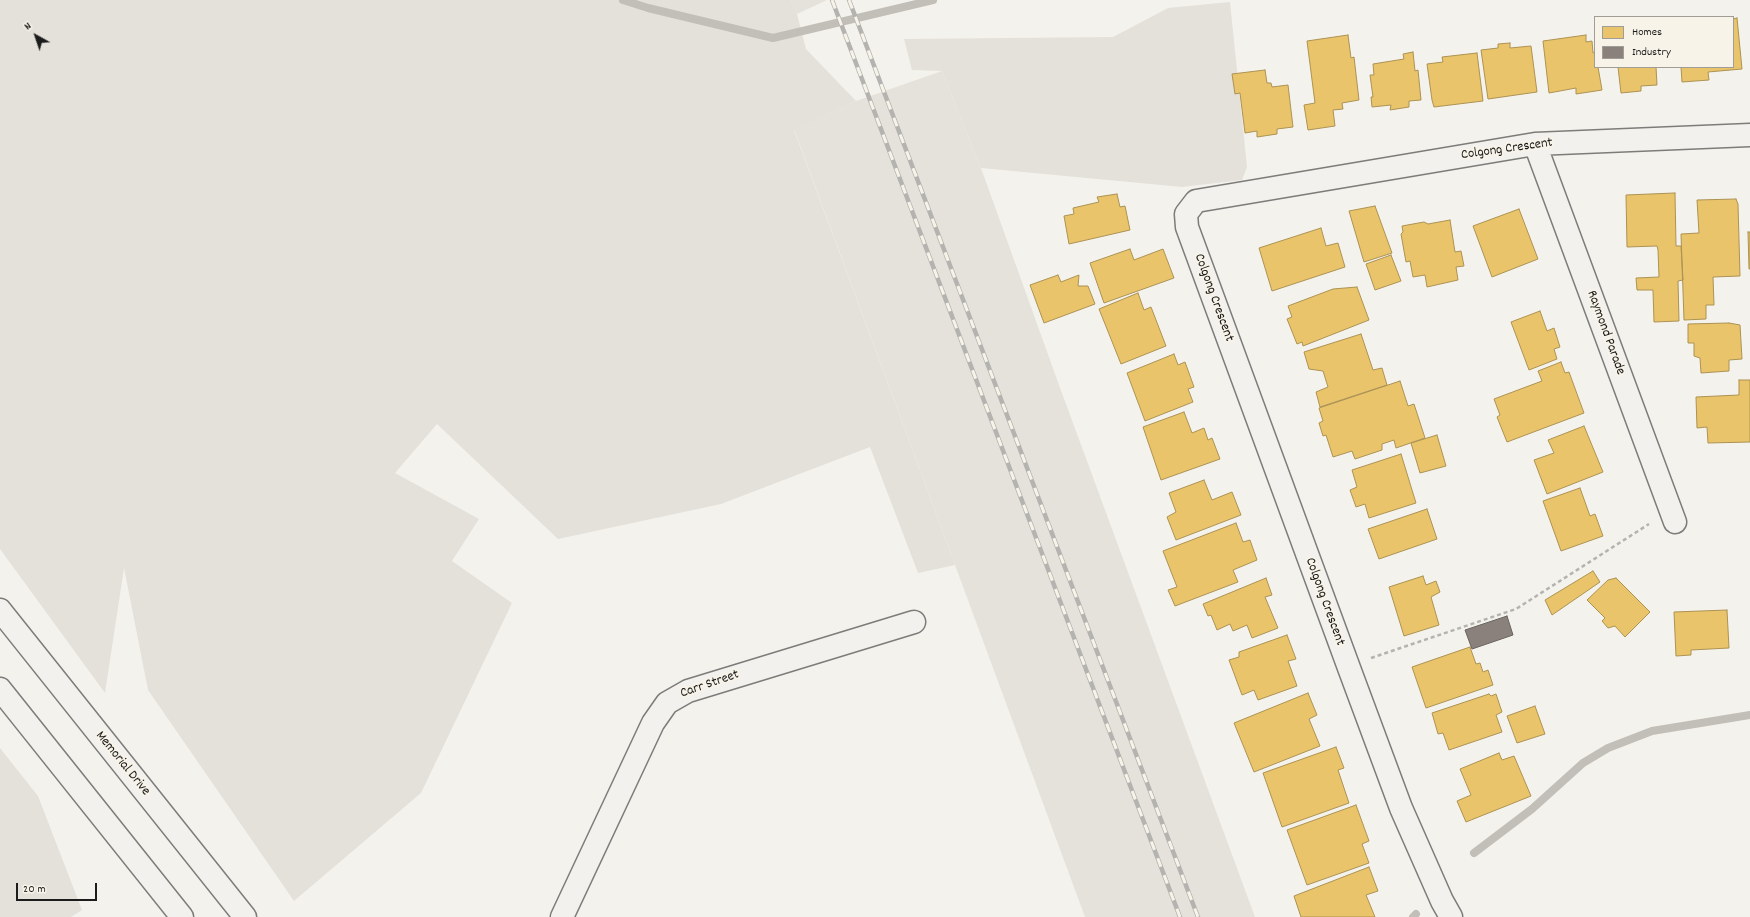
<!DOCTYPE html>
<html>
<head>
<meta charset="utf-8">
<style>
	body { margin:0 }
	#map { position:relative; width:1750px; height:917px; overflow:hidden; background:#f4f2ec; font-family:Dekko,sans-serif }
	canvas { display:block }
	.legend { position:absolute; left:1594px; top:16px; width:140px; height:52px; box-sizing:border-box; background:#f7f3e8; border:1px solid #9f9d96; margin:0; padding:5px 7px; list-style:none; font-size:12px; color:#1c1c1c }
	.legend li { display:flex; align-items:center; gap:8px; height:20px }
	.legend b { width:20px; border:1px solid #9f9d96 }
	.north { position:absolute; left:16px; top:16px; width:40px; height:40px; -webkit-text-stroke:3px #f7f3e8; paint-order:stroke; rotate:320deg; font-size:11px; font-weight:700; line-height:16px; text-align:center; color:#1c1c1c }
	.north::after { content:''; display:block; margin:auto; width:14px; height:18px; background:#1c1c1c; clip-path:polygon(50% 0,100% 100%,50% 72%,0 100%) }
	.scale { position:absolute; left:16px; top:883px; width:81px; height:18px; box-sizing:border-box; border:2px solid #1c1c1c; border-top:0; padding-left:5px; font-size:12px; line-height:14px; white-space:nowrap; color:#1c1c1c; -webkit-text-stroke:3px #f7f3e8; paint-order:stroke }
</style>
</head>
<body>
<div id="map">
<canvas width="1750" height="917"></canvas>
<ul class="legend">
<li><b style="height:11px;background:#e9c46a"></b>Homes</li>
<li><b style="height:11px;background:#8a817c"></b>Industry</li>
</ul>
<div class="north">N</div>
<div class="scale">20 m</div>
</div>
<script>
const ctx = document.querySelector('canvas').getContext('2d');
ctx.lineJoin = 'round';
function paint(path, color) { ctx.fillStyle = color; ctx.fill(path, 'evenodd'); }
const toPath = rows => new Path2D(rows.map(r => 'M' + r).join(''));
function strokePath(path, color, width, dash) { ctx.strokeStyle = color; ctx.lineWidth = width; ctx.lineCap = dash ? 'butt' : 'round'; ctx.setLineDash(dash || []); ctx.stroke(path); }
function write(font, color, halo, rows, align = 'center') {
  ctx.font = font + ' Dekko,sans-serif'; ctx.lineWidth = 4; ctx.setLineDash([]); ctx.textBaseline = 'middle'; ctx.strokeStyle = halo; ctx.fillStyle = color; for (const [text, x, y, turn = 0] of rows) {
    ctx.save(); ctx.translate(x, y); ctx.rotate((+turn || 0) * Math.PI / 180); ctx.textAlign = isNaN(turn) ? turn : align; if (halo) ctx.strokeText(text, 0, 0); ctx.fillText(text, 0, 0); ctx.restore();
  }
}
paint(toPath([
	[791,0,827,0,797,14],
	[942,71,981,168,1059,385,1255,917,1085,917,794,129,856,101]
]), '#e4e2da');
paint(toPath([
	[0,0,791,0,797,14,806,49,856,101,794,130,955,565,918,573,870,447,721,504,558,539,437,424,395,473,479,519,452,561,512,603,421,793,294,901,148,690,124,568,105,693,0,549],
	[1230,2,1247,167,1242,180,1182,187,981,168,942,71,912,70,904,39,1113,37,1168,8],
	[0,748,38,796,82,910,71,917,0,917]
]), '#e4e1da');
const homes = toPath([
	[1737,18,1742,69,1708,72,1709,80,1682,82,1681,67,1733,67,1733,19,1737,18],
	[1348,35,1351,58,1354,57,1359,100,1342,103,1343,109,1333,110,1335,126,1308,130,1304,105,1315,103,1307,41,1348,35],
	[1586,35,1586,42,1592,41,1593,53,1595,52,1595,67,1598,67,1602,90,1576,94,1576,88,1549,93,1543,41,1586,35],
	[1510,43,1510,48,1531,46,1537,92,1488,99,1481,50,1498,48,1498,44,1510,43],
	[1413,52,1415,71,1418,70,1421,100,1409,101,1409,107,1390,110,1391,105,1372,107,1371,97,1373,97,1370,75,1374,75,1373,64,1404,59,1403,54,1413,52],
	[1477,53,1483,101,1434,107,1432,100,1427,64,1443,62,1442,57,1477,53],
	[1618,67,1656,67,1657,85,1641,86,1641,91,1621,93,1618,67],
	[1265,70,1267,83,1271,83,1272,87,1288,85,1293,127,1277,129,1277,134,1257,137,1257,131,1245,133,1240,93,1235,94,1232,74,1265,70],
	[1675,193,1676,246,1681,246,1683,280,1678,281,1679,321,1654,322,1653,290,1637,290,1636,278,1659,277,1658,250,1657,246,1627,247,1626,195,1675,193],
	[1117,194,1120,207,1125,206,1130,230,1069,244,1064,216,1074,214,1073,208,1099,202,1097,197,1117,194],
	[1736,199,1738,204,1740,276,1713,277,1714,305,1706,305,1706,319,1684,320,1681,234,1699,233,1697,200,1736,199],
	[1375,206,1392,253,1364,262,1349,211,1375,206],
	[1519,209,1538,259,1492,277,1473,226,1519,209],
	[1450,220,1455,252,1461,251,1464,266,1456,267,1458,280,1427,287,1425,275,1413,277,1410,261,1406,262,1401,234,1403,232,1402,226,1424,222,1428,224,1450,220],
	[1321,228,1326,246,1338,243,1345,267,1272,291,1259,248,1321,228],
	[1748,232,1750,232,1750,269,1749,269,1748,232],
	[1130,249,1134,260,1163,249,1174,278,1104,303,1090,263,1130,249],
	[1391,255,1401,281,1375,290,1366,264,1391,255],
	[1058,275,1061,282,1079,275,1078,286,1088,286,1095,304,1044,323,1030,285,1058,275],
	[1357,287,1369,320,1303,346,1302,342,1297,344,1287,319,1292,317,1288,306,1333,289,1357,287],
	[1138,293,1144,310,1151,307,1166,346,1121,364,1099,309,1138,293],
	[1540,311,1547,331,1554,328,1560,347,1554,349,1557,359,1529,370,1511,322,1540,311],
	[1729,323,1740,325,1742,359,1729,360,1729,371,1701,373,1700,358,1694,356,1694,343,1688,343,1688,324,1729,323],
	[1361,334,1373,370,1382,368,1387,385,1320,407,1316,392,1328,387,1323,371,1309,369,1304,352,1361,334],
	[1174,354,1178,365,1185,362,1194,387,1188,389,1193,402,1145,421,1127,373,1174,354],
	[1561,362,1565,373,1569,372,1584,413,1507,442,1497,417,1500,415,1494,399,1542,381,1538,371,1561,362],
	[1739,380,1750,380,1750,442,1708,443,1707,427,1697,428,1696,397,1739,395,1739,380],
	[1400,381,1408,406,1414,404,1425,438,1396,448,1394,440,1382,444,1382,450,1355,459,1352,451,1333,457,1326,435,1323,436,1319,423,1323,421,1319,408,1400,381],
	[1184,412,1192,433,1204,428,1208,440,1212,438,1220,459,1161,480,1143,427,1184,412],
	[1584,426,1603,472,1547,494,1534,460,1554,453,1548,440,1584,426],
	[1437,435,1446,466,1420,473,1411,443,1437,435],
	[1401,454,1416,503,1369,518,1365,504,1356,507,1350,490,1357,487,1352,470,1401,454],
	[1204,480,1212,500,1232,492,1241,515,1176,540,1167,517,1176,512,1169,493,1204,480],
	[1580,488,1590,516,1595,514,1603,536,1561,551,1543,501,1580,488],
	[1427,509,1437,539,1379,559,1368,529,1427,509],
	[1236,523,1243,542,1250,540,1257,560,1233,570,1238,582,1175,606,1168,590,1177,587,1163,551,1236,523],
	[1593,571,1600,582,1552,615,1545,600,1593,571],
	[1423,576,1426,585,1436,581,1440,592,1431,597,1439,625,1404,636,1389,587,1423,576],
	[1266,578,1272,595,1265,597,1278,628,1252,638,1247,625,1233,631,1230,624,1217,630,1211,615,1208,616,1203,604,1266,578],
	[1616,578,1650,612,1625,637,1615,626,1608,628,1602,621,1605,618,1587,600,1608,580,1616,578],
	[1727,610,1729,648,1691,650,1691,655,1676,656,1674,612,1727,610],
	[1287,635,1296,659,1288,661,1297,686,1258,700,1254,690,1242,695,1229,660,1239,657,1239,652,1287,635],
	[1470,647,1476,664,1480,663,1483,672,1488,670,1493,685,1426,708,1412,667,1470,647],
	[1308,693,1317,715,1309,719,1320,746,1254,772,1234,723,1308,693],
	[1489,694,1491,696,1496,694,1502,712,1496,715,1502,732,1449,750,1443,733,1438,734,1432,713,1489,694],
	[1535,706,1545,734,1517,743,1507,716,1535,706],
	[1336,747,1344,768,1338,770,1349,803,1282,827,1263,773,1336,747],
	[1499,753,1502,760,1514,756,1531,796,1466,822,1457,801,1471,795,1460,769,1499,753],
	[1356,805,1369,841,1362,844,1369,863,1307,885,1287,830,1356,805],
	[1369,867,1378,891,1366,895,1375,917,1301,917,1294,896,1369,867]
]);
paint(homes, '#e9c46a');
strokePath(homes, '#ac9253', 1);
const industry = toPath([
	[1507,616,1513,635,1472,649,1465,630,1507,616]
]);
paint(industry, '#8a817c');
strokePath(industry, '#69635f', 1);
strokePath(toPath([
	[623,0,648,8,773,38,933,0],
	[1474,853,1532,809,1583,763,1608,748,1652,731,1750,715],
	[1413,917,1416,914]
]), '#c2bfb8', 8);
const minor = toPath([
	[1535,144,1675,522],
	[562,917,653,723,667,703,688,691,914,622],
	[1451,917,1442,901,1401,808,1349,668,1187,227,1186,214,1196,201,1535,144,1750,135]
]);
const major = toPath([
	[0,610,245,917],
	[0,689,182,917]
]);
strokePath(minor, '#7d7c7a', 25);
strokePath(major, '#7d7c7a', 25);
strokePath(toPath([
	[1371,658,1516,609,1649,524]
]), '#b4b3b0', 2.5, [4, 3]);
strokePath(minor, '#f2f1ed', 22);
strokePath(major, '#f2f1ed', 22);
const rail = toPath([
	[832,0,1180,917],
	[849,0,1198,917]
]);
strokePath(rail, '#b4b3b0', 4.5);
strokePath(rail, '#f7f3e8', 3, [9]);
write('14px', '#1c1c1c', '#f7f3e8', [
	["Colgong Crescent",1507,150,-8],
	["Colgong Crescent",1213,298,70],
	["Raymond Parade",1605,333,70],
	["Colgong Crescent",1324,602,70],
	["Carr Street",710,685,-19],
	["Memorial Drive",122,764,51]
]);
</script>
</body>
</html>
